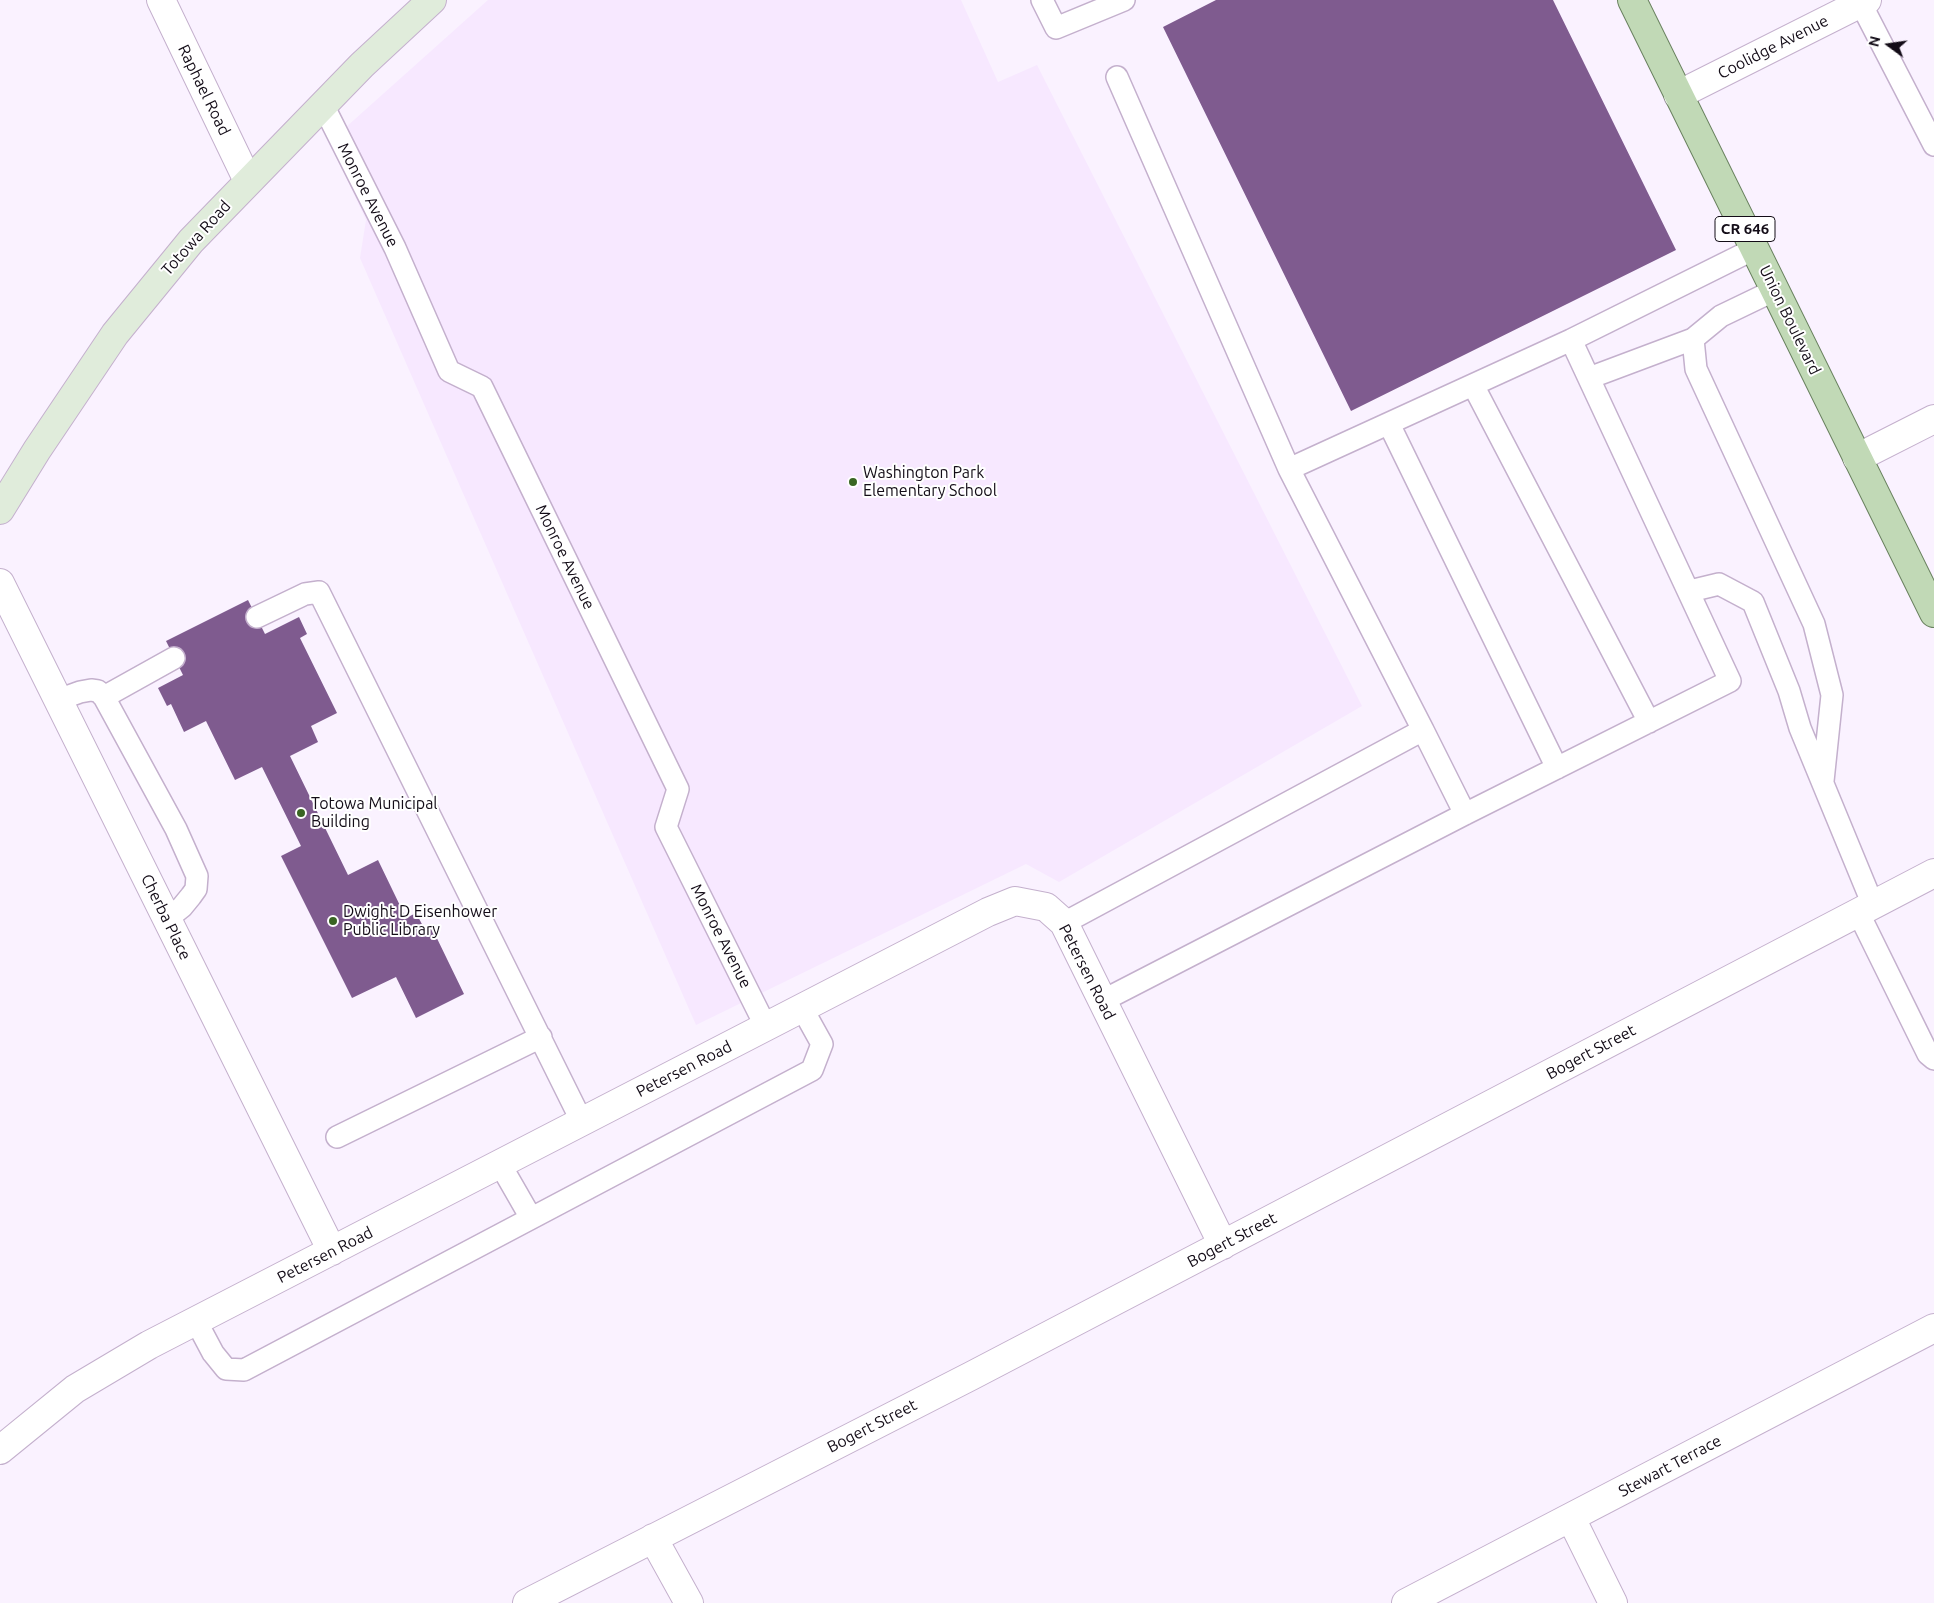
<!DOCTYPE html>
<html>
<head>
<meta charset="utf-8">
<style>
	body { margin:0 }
	#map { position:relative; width:1934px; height:1603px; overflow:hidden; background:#faf2ff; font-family:Ubuntu,sans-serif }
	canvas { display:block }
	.north { position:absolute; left:1864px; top:20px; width:50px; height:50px; -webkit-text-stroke:4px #fff; paint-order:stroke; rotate:284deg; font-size:14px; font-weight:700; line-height:20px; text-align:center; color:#130c17 }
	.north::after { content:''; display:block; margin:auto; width:18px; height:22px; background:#130c17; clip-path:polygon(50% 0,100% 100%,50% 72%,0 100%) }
</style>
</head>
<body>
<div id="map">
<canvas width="1934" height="1603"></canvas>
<div class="north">N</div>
</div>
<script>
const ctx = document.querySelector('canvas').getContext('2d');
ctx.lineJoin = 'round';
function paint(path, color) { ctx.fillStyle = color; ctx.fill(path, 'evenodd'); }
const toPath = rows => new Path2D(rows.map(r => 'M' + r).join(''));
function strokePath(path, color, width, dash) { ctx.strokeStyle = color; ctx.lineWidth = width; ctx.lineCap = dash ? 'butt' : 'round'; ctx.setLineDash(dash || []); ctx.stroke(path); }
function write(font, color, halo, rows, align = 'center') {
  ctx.font = font + ' Ubuntu,sans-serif'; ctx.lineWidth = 4; ctx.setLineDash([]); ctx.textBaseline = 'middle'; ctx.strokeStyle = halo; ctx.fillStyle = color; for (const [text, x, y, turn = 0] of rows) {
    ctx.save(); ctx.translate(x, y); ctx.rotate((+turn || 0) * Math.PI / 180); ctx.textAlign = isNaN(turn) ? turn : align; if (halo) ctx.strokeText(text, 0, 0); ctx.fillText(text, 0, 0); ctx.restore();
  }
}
paint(toPath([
	[488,0,961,0,998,82,1037,65,1362,706,1059,882,1026,864,696,1025,360,258,366,220,334,152,345,128]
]), '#f7e8ff');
paint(toPath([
	[1216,0,1553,0,1676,250,1351,411,1163,27],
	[248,600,265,634,299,617,307,634,300,638,337,713,311,726,318,742,290,756,348,875,378,860,406,918,416,913,424,928,430,924,464,994,416,1018,396,977,352,998,281,856,301,846,262,767,235,780,206,721,184,732,171,704,167,706,158,688,183,675,166,641]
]), '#7f5b8f');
const service = toPath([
	[1042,0,1056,28,1124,0],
	[1859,0,1934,145],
	[1117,77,1289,469,1571,340,1754,249],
	[323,105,395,248,449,371,482,387,678,789,666,827,766,1027],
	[1775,290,1721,316,1693,339,1696,369,1814,624,1832,695,1823,781],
	[1589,378,1693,339],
	[1473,385,1649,722],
	[1389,424,1557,768],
	[1690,591,1719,584,1753,602,1789,691,1800,728,1873,905],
	[257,617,305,594,319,592,582,1122],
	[104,697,174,658],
	[58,700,80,692,91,690,98,691,104,697,176,829,197,876,196,889,191,896,182,907,167,919],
	[1423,730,1465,814],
	[1858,912,1928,1054,1934,1059],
	[1064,923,1423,730,1289,469],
	[1102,1001,1465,814,1730,681,1571,340],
	[337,1137,541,1037],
	[500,1164,531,1218],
	[196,1321,213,1353,226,1369,244,1370,812,1070,822,1044,802,1008]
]);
const minor = toPath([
	[161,0,248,181],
	[1678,95,1867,0],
	[1857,458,1934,419],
	[0,583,332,1251],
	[0,1450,75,1389,149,1345,988,912,1015,901,1046,907,1064,923,1223,1245],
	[1571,1518,1613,1603],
	[653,1538,689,1603],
	[527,1603,971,1376,1934,873],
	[1406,1603,1934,1328]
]);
const secondary = toPath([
	[0,510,37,450,115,334,191,241,362,65,432,0]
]);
const primary = toPath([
	[1632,0,1934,613]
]);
strokePath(service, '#c4b0cd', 24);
strokePath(minor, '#c4b0cd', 30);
strokePath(secondary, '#c4b0cd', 30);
strokePath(primary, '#69815f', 30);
strokePath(service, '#fff', 21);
strokePath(minor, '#fff', 28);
strokePath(secondary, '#e0ecdb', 28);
strokePath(primary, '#c1d9b6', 28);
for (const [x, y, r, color] of [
	[853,482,5,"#396523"],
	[301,813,5,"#396523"],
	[333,921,5,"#396523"]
]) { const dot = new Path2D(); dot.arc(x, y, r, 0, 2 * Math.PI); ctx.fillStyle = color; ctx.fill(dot); strokePath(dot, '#fff', 2); }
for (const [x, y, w] of [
	[1745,229,60]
]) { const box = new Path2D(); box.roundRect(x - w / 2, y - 12.5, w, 25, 4); ctx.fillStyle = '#fff'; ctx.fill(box); strokePath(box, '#130c17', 1); }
write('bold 15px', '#130c17', null, [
	["CR 646",1745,229]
]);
write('16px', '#130c17', '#fff', [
	["Coolidge Avenue",1773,47,-27],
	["Raphael Road",204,90,64],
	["Monroe Avenue",368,195,63],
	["Totowa Road",196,238,-48],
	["Union Boulevard",1790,320,64],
	["Monroe Avenue",565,557,64],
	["Cherba Place",166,917,64],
	["Monroe Avenue",721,936,63],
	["Petersen Road",1087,972,63],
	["Bogert Street",1591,1052,-28],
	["Petersen Road",684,1069,-27],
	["Bogert Street",1232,1240,-28],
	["Petersen Road",325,1255,-27],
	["Bogert Street",872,1426,-27],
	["Stewart Terrace",1670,1466,-28]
]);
write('16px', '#130c17', '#fff', [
	["Washington Park",863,473],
	["Elementary School",863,491],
	["Totowa Municipal",311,804],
	["Building",311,822],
	["Dwight D Eisenhower",343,912],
	["Public Library",343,930]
], 'left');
</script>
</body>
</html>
